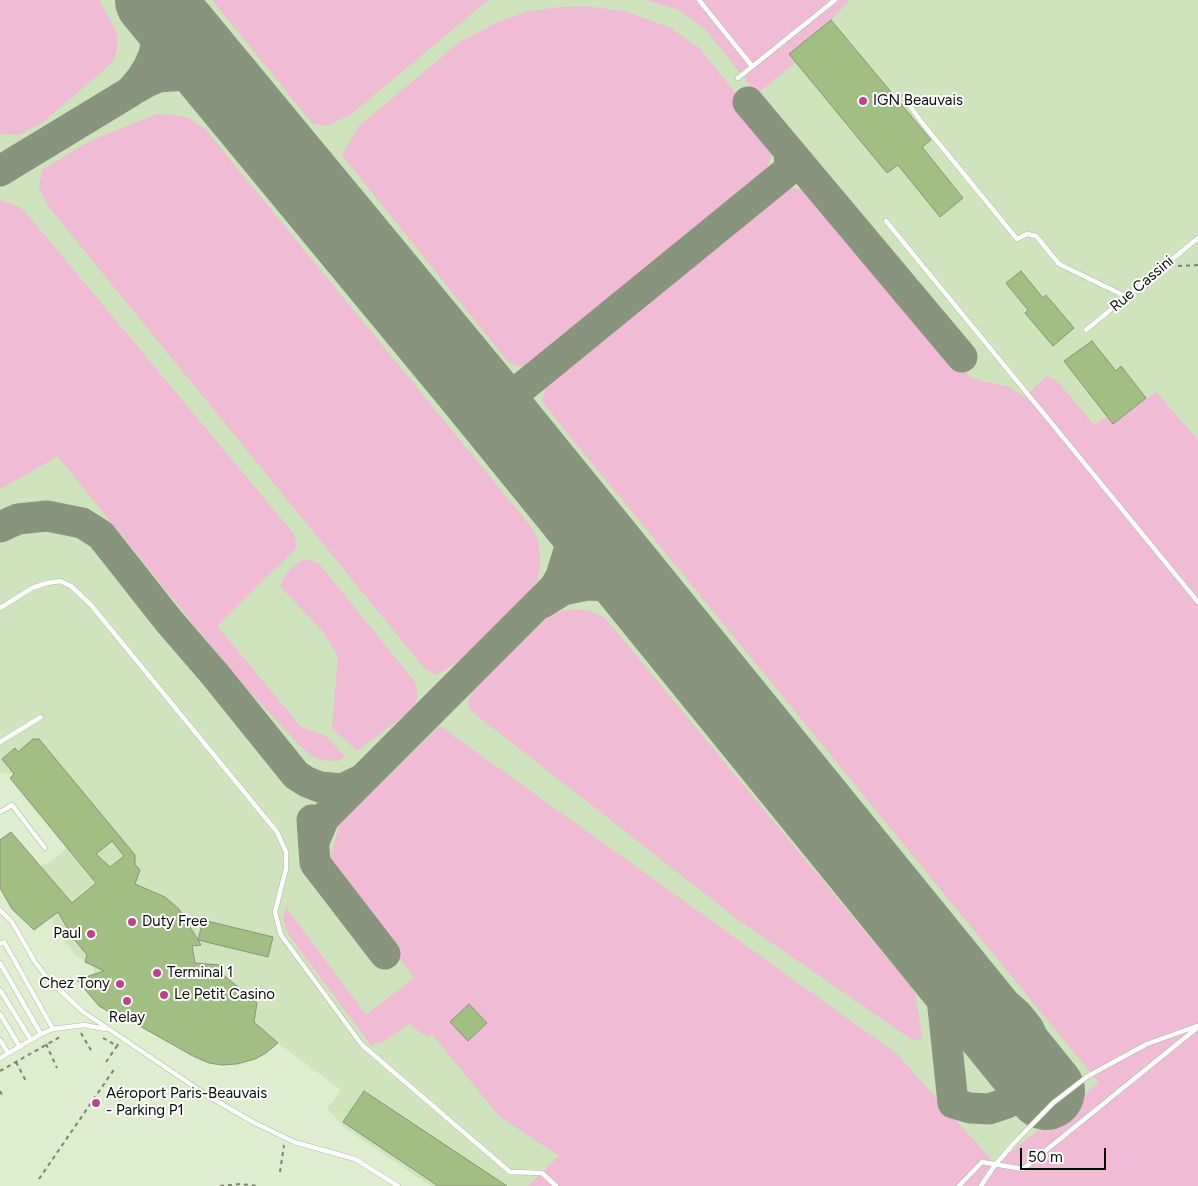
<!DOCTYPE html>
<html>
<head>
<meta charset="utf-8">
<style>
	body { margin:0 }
	#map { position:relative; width:1198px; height:1186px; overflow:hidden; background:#ddedcd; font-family:Figtree,sans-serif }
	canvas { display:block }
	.scale { position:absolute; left:1020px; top:1148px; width:86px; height:22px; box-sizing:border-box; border:2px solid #090e04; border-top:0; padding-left:6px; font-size:15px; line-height:18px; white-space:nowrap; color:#090e04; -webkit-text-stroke:4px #fff; paint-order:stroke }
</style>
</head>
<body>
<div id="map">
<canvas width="1198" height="1186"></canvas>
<div class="scale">50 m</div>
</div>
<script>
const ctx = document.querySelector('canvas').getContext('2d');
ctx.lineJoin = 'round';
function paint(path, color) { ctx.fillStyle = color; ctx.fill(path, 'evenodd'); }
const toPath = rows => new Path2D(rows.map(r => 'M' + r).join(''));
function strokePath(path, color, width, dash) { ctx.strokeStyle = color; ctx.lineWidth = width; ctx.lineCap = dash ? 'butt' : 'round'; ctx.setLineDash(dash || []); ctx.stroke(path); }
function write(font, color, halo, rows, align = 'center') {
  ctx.font = font + ' Figtree,sans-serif'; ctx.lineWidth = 4; ctx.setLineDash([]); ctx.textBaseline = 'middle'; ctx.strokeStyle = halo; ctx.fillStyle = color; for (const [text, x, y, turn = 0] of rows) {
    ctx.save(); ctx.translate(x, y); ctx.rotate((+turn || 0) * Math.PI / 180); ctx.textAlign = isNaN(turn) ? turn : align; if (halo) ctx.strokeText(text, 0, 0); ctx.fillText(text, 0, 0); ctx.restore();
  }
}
paint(toPath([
	[0,0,1198,0,1198,1186,431,1186,345,1128,327,1109,341,1090,278,1043,266,1053,230,1064,209,1063,193,1056,113,1011,111,1013,99,1006,80,984,79,979,92,975,96,967,75,955,61,935,46,910,37,872,41,866,51,861,67,848,10,778,13,774,0,772]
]), '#cfe3bc');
paint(toPath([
	[0,0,99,0,117,33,117,49,113,62,43,122,19,135,0,134],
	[212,0,488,0,350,115,327,126,313,124],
	[646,0,850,0,831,20,790,54,796,62,757,94,705,29,679,10],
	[587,6,627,12,671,28,699,48,734,91,742,107,774,148,767,170,749,190,554,352,531,366,522,367,509,363,342,155,359,126,460,42,498,22,526,12,559,7],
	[157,114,174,115,189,118,205,129,532,528,538,539,540,560,538,579,527,596,459,661,446,669,436,675,425,669,48,206,39,188,42,170,90,141],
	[794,188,808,191,854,240,970,377,983,382,1007,386,1024,397,1047,376,1058,382,1094,425,1107,417,1113,424,1156,392,1198,440,1198,1186,528,1186,559,1156,500,1117,432,1034,427,1037,409,1024,383,1042,371,1045,288,934,283,919,286,907,366,1015,414,978,329,861,340,823,440,726,897,1054,995,1164,1099,1083,542,402,545,389,557,373,757,207,781,190],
	[0,200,20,207,32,220,294,534,297,546,292,553,266,577,217,626,301,727,326,736,346,758,335,761,322,760,312,756,300,746,237,678,56,454,55,458,0,489],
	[304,559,313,561,320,565,415,682,418,697,412,710,357,751,332,728,338,656,324,633,280,586,285,576,292,567],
	[577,609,593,612,605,618,915,992,922,1037,918,1040,911,1039,737,919,470,710,468,702,475,687,549,616,564,610]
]), '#f0bbd4');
strokePath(toPath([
	[131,91,147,82,159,77,185,75,206,80,223,89,234,97],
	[748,102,962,357],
	[0,171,130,92,141,79,148,68,154,55,157,38,157,22,150,0],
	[479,393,498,398,506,398,514,394,790,169,789,151],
	[505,427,506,409,514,394],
	[0,527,18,519,47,516,82,523,101,535,168,620,217,677,296,775,307,782,320,787,342,789,361,780],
	[542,603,563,590,587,585,611,586,631,594,653,607],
	[312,820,315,863,385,954],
	[314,842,324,818,555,587,561,576,569,550,570,531,566,499],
	[938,960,953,1103,970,1108,989,1109,1007,1103,1020,1094,1029,1078,1035,1060,1035,1044,1029,1029,1017,1014,1008,1006,992,1000,972,1000]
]), '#89947d', 31);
strokePath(toPath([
	[154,0,479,393,1046,1091]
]), '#89947d', 78);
const building = toPath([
	[831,20,931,140,922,147,963,198,940,217,898,165,887,173,789,54,831,20],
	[1021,271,1043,298,1046,295,1074,328,1053,346,1025,313,1028,310,1006,283,1021,271],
	[1092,341,1116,371,1121,366,1146,398,1113,424,1064,361,1092,341],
	[33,739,39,739,135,855,135,864,140,870,135,884,165,897,179,909,198,940,203,920,273,937,268,957,198,940,201,945,192,946,195,963,220,965,220,972,257,1003,254,1022,278,1043,266,1053,255,1059,237,1064,222,1065,209,1063,193,1056,113,1011,111,1013,99,1006,77,980,104,971,85,962,87,955,73,938,58,912,34,930,12,909,0,888,0,840,11,832,72,903,96,883,10,778,14,774,2,759,15,748,18,752,33,739],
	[112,841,124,856,110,867,96,854,112,841],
	[469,1004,487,1023,468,1041,450,1022,469,1004],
	[364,1091,507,1186,438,1186,343,1122,364,1091]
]);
paint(building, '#a1bf82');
strokePath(building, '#879578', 1);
const lane = toPath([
	[699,0,752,66],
	[738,78,835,0],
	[904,98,923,124,1017,239,1027,234,1036,236,1059,264,1127,297],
	[886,221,1198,602],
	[1086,330,1198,238],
	[0,608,32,588,47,583,60,581,71,586,91,605,277,832,286,852,286,869,275,912,281,935,362,1045,510,1172,542,1173,556,1186],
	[0,742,41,717],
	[0,812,12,805,45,848],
	[0,910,12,922,35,962,48,979,82,1011,208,1096,253,1122,294,1142,355,1159,398,1186],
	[0,944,4,942,53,1029],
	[0,963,41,1034],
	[0,990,31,1040],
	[0,1014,20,1047],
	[0,1040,8,1053],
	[0,1058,41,1034,53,1029,84,1025,105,1029],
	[959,1186,982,1162,1023,1169,1198,1027],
	[981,1186,995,1165,1015,1142,1053,1103,1088,1076,1147,1044,1197,1026]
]);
strokePath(lane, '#adbc9e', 5.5);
strokePath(toPath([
	[1178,266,1198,265],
	[81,1033,92,1052],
	[103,1038,117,1046,118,1044],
	[46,1044,57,1068],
	[16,1062,27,1083],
	[106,1062,117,1046],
	[0,1071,60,1037],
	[0,1091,2,1095],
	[280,1172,284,1145],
	[39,1179,115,1068],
	[220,1186,240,1184,259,1186]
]), '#7a846f', 2, [4, 4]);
strokePath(lane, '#fff', 4.5);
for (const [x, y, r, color] of [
	[863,101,5,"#c2418b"],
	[132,922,5,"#c2418b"],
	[91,934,5,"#c2418b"],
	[157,973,5,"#c2418b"],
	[120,984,5,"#c2418b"],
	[164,995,5,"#c2418b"],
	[127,1001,5,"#c2418b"],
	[96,1103,5,"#c2418b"]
]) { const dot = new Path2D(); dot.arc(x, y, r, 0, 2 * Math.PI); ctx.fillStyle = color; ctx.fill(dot); strokePath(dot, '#fff', 2); }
write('15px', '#090e04', '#fff', [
	["IGN Beauvais",873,101],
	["Duty Free",142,922],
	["Paul",81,934,"right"],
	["Terminal 1",167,973],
	["Chez Tony",110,984,"right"],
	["Le Petit Casino",174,995],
	["Relay",127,1018,"center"],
	["Aéroport Paris-Beauvais",106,1094],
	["- Parking P1",106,1111]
], 'left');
write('15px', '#090e04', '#fff', [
	["Rue Cassini",1142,284,-40]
]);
</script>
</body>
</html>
